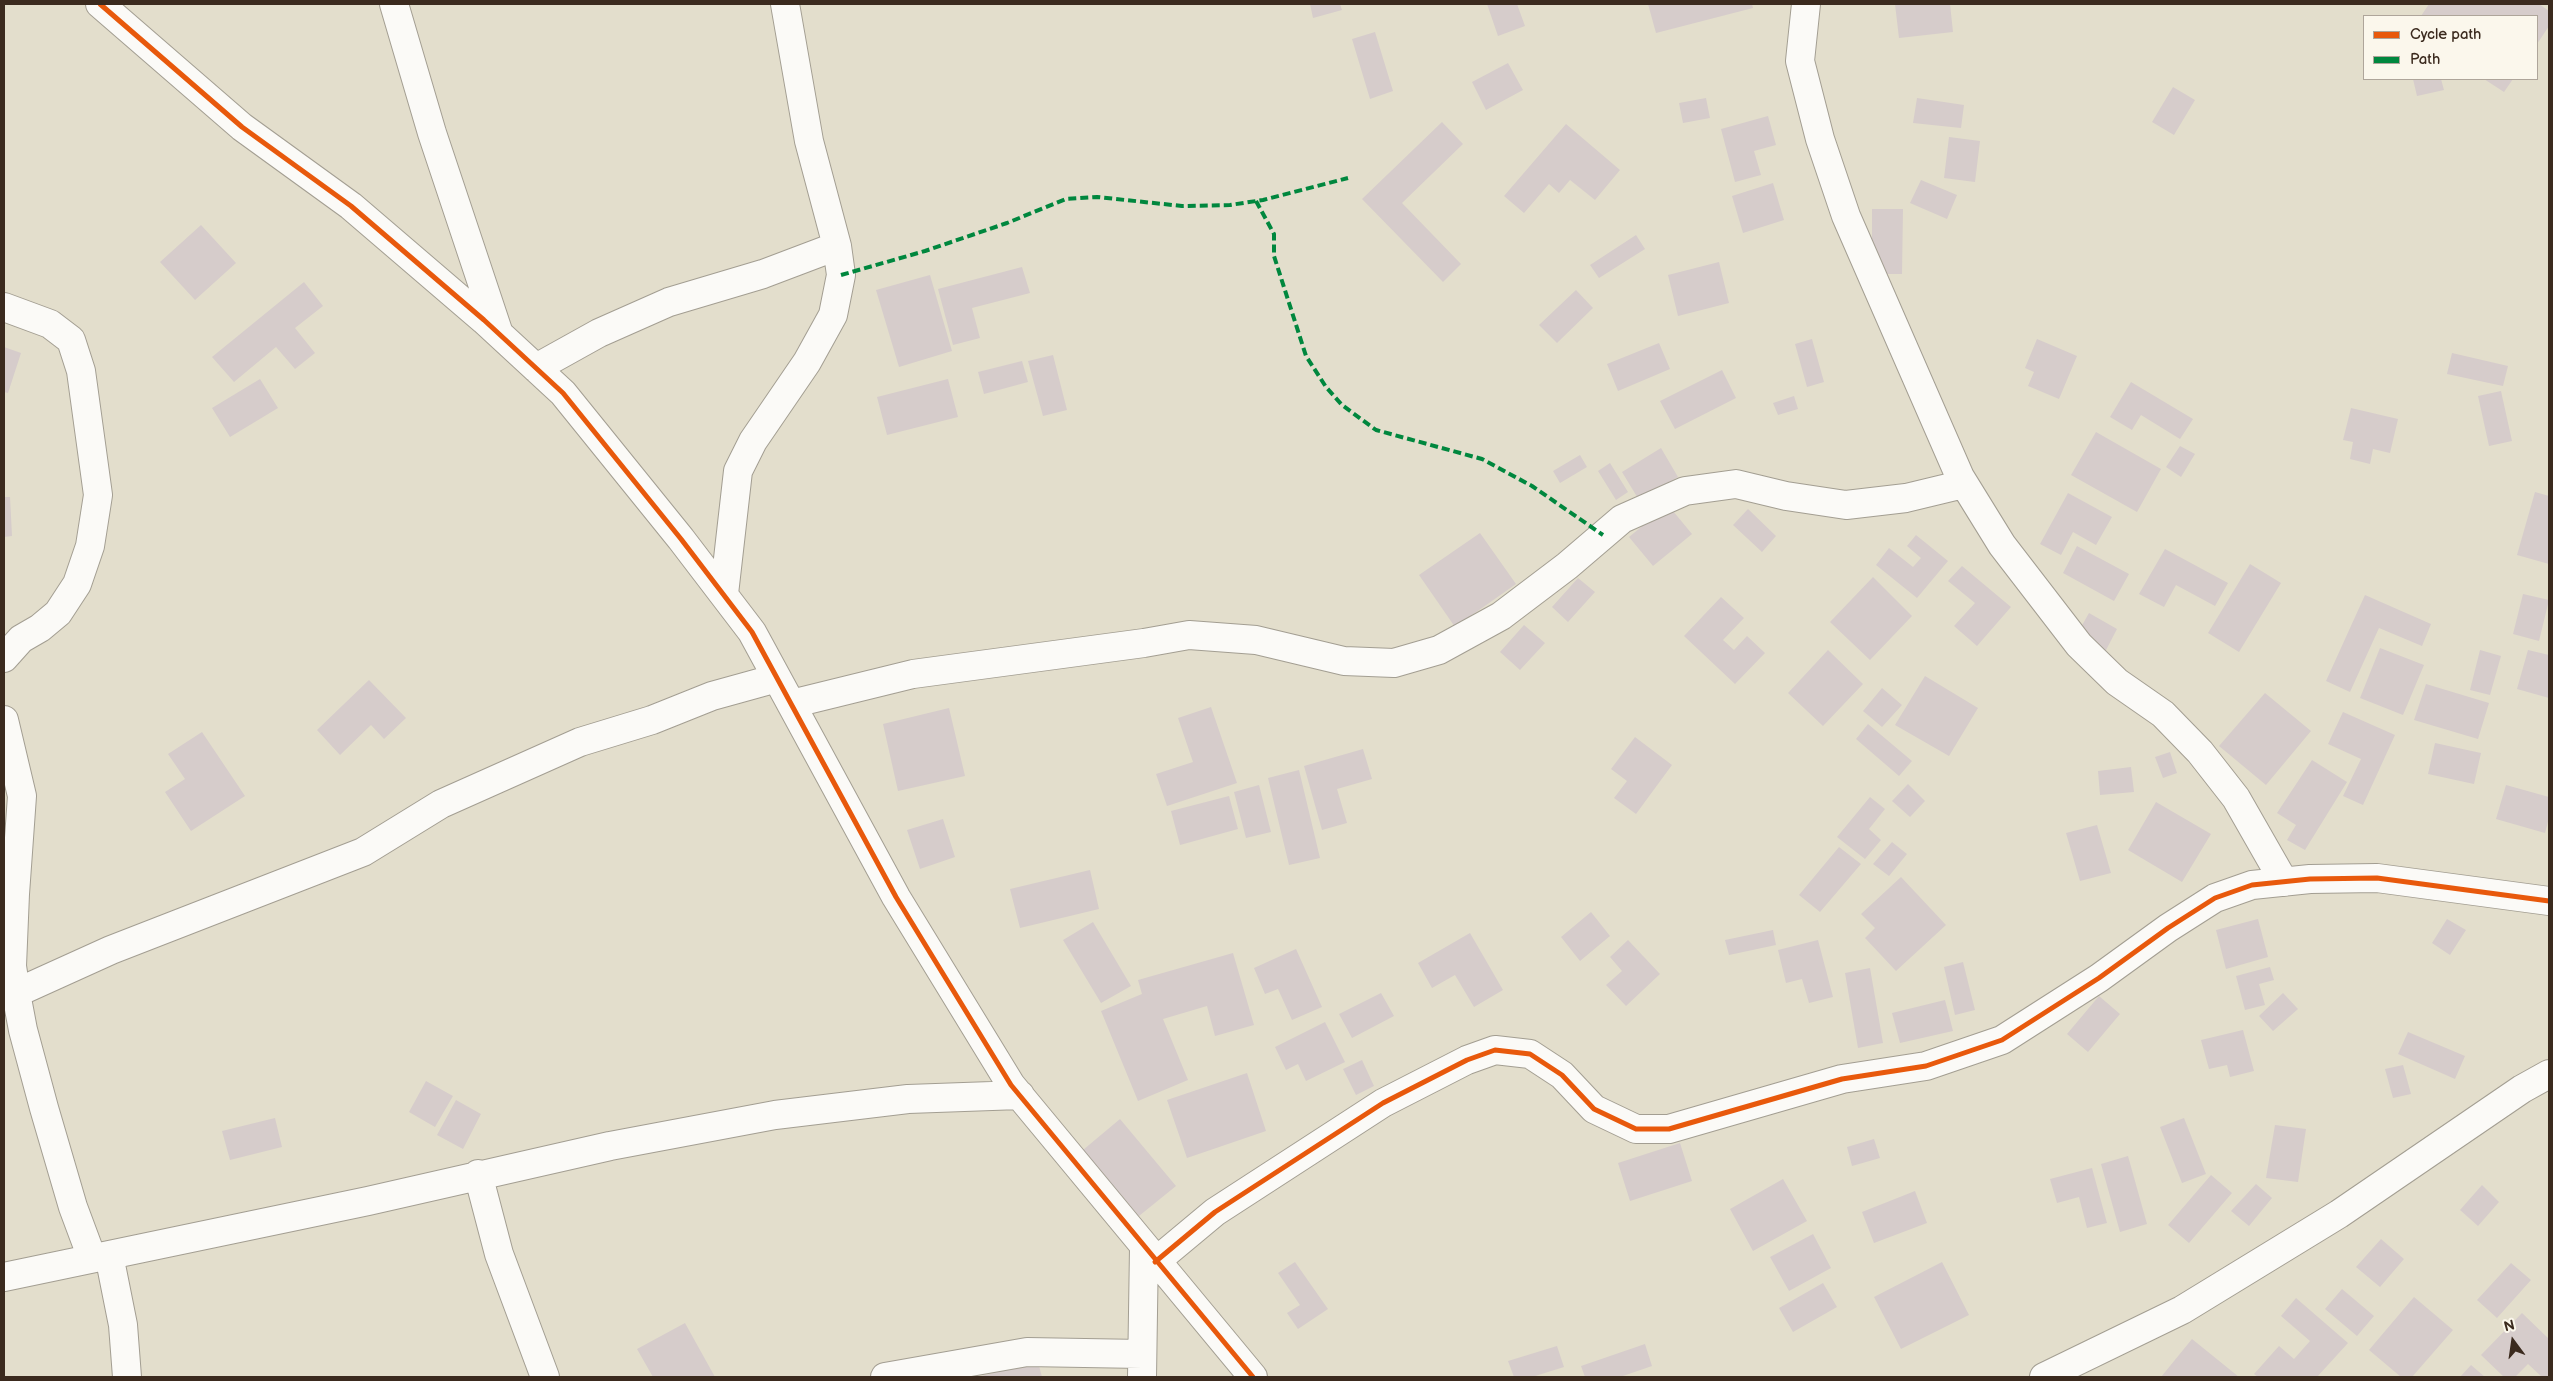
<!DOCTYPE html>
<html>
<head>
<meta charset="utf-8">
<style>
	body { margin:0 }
	#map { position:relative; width:2553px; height:1381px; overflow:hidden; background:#e3decc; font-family:"Balsamiq Sans",sans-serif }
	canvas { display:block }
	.frame { position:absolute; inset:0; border:5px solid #3b2a1e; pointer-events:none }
	.legend { position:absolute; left:2363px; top:15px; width:175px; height:65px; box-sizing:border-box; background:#fbf7ec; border:1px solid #aea59a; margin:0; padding:6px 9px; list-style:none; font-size:15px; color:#3b2a1e }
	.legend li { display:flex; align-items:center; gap:10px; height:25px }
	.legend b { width:25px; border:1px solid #aea59a }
	.north { position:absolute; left:2488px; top:1316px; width:50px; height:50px; -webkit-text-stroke:4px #fbf7ec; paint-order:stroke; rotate:346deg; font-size:14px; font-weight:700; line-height:20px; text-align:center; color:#3b2a1e }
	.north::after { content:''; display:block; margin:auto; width:18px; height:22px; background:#3b2a1e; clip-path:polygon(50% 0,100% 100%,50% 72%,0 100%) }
</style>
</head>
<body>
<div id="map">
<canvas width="2553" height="1381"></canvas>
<div class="frame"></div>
<ul class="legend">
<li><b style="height:6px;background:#e8590c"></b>Cycle path</li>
<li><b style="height:6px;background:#00873e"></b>Path</li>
</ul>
<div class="north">N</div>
</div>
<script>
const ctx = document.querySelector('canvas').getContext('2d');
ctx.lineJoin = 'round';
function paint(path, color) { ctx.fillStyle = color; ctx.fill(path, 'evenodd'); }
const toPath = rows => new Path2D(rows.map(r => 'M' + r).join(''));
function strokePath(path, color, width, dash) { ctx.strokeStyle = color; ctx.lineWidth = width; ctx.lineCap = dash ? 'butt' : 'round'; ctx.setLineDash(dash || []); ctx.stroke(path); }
paint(toPath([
	[1310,4,1340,4,1342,10,1313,18],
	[1487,4,1517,4,1525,26,1498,36],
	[1648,4,1752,4,1753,8,1656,33],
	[1895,4,1950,4,1953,32,1899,38],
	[2429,4,2539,4,2549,11,2549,26,2537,44,2537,16,2421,16],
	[1375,32,1393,91,1370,99,1352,39],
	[1508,63,1523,90,1486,110,1472,82],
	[2413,79,2441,79,2444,90,2417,96],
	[2484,79,2513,79,2504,92],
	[2173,87,2195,100,2174,135,2152,122],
	[1706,98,1710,118,1683,123,1679,103],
	[1917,98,1964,105,1961,128,1913,123],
	[1768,116,1776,145,1754,151,1761,175,1735,182,1721,129],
	[1442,122,1463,144,1402,203,1461,264,1443,282,1362,199],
	[1566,124,1620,170,1595,200,1570,180,1559,193,1549,184,1524,213,1504,196],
	[1949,137,1980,141,1975,182,1944,178],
	[1921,180,1957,195,1947,219,1910,203],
	[1773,183,1784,220,1743,233,1732,196],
	[1872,209,1903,209,1902,274,1872,274],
	[201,225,236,263,195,300,160,262],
	[1636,235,1645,249,1599,278,1590,265],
	[1719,262,1729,303,1678,316,1668,275],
	[1022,267,1030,293,972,308,980,338,953,345,938,289],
	[930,275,952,351,899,367,876,290],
	[304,282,323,306,295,328,315,353,295,369,276,347,234,382,212,357],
	[1576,290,1593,308,1557,343,1539,325],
	[1812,339,1824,382,1807,387,1795,344],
	[2037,339,2077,356,2059,399,2028,386,2034,372,2025,368],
	[1659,343,1670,369,1618,391,1607,364],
	[4,347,21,353,8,393,4,392],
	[2452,353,2508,366,2503,386,2447,374],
	[1053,355,1067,410,1043,416,1028,361],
	[1022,361,1028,382,984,394,978,372],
	[1722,370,1736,398,1675,429,1660,401],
	[260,379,278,408,230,437,212,408],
	[948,379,958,417,887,435,877,397],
	[2131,382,2193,419,2180,439,2141,415,2132,430,2110,417],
	[2501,391,2512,441,2489,446,2478,396],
	[1794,396,1798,409,1778,415,1773,403],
	[2351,408,2398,419,2390,453,2373,449,2370,464,2350,459,2353,442,2343,440],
	[2096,432,2161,469,2137,512,2071,475],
	[2180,446,2195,454,2181,477,2166,467],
	[1661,448,1678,477,1639,500,1622,472],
	[1580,455,1587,467,1560,483,1553,471],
	[1610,463,1628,492,1616,500,1598,471],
	[2535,492,2549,496,2549,564,2517,555],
	[2068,493,2112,517,2096,545,2073,532,2061,555,2040,544],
	[4,497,10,497,12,536,4,537],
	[1668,505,1692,534,1653,566,1629,537],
	[1748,509,1776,536,1762,552,1733,525],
	[1480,533,1516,584,1455,627,1419,575],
	[1916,535,1948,561,1917,598,1876,565,1889,548,1913,567,1921,558,1907,546],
	[2077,546,2129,574,2114,601,2063,573],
	[2165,549,2228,583,2215,606,2176,585,2164,607,2139,594],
	[2250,564,2281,583,2239,652,2208,633],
	[1962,566,2011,607,1977,646,1954,626,1975,603,1948,581],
	[1873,577,1912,616,1870,660,1830,622],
	[1578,578,1595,592,1568,622,1552,607],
	[2523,594,2549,600,2539,641,2513,634],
	[2365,595,2431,624,2422,646,2379,628,2350,692,2326,681],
	[1721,597,1744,618,1723,640,1734,650,1747,636,1765,653,1735,684,1684,636],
	[2089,613,2117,629,2105,652,2076,636],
	[1524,625,1545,643,1520,670,1500,652],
	[2380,648,2424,665,2403,715,2360,698],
	[1828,650,1863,684,1823,726,1788,693],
	[2480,650,2501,656,2490,695,2470,690],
	[2528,650,2549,655,2549,698,2517,689],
	[1925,676,1978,708,1949,756,1895,725],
	[369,680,406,718,384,739,371,725,340,755,317,730],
	[2426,684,2489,703,2478,739,2414,720],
	[1882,688,1902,705,1882,727,1863,711],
	[2265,693,2311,731,2266,785,2219,746],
	[1211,707,1237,783,1167,806,1156,774,1193,762,1178,718],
	[949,708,965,776,898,791,883,724],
	[2343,712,2395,735,2363,805,2343,796,2361,759,2328,744],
	[1868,724,1912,761,1899,776,1856,739],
	[202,732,245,796,191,831,165,792,185,779,168,754],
	[1635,737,1672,765,1636,814,1614,798,1627,781,1611,769],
	[2435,743,2481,753,2474,784,2428,774],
	[1363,749,1372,779,1337,789,1347,823,1322,830,1304,766],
	[2170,752,2177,773,2163,778,2155,757],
	[2312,760,2347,782,2305,850,2287,840,2296,825,2277,813],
	[2131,767,2134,792,2100,795,2098,771],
	[1299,770,1320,858,1289,865,1268,778],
	[1908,784,1925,801,1910,817,1892,801],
	[1259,785,1271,832,1246,838,1234,792],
	[2506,785,2549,797,2549,818,2545,833,2496,819],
	[1229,796,1238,829,1180,845,1171,811],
	[1870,797,1885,809,1869,829,1881,840,1865,859,1837,837],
	[2156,802,2211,834,2182,882,2128,850],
	[943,819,955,857,920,869,907,830],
	[2097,825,2111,873,2080,881,2066,833],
	[1892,842,1907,854,1889,876,1873,864],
	[1839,847,1861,864,1820,912,1799,895],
	[1090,870,1099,909,1020,928,1010,889],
	[1901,877,1946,925,1896,971,1865,938,1875,928,1861,914],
	[1591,912,1610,936,1580,961,1561,937],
	[2258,919,2268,957,2226,969,2216,930],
	[2447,919,2466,930,2450,955,2432,943],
	[1093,922,1131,986,1101,1003,1063,940],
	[1773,930,1776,945,1729,955,1725,940],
	[1470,933,1503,990,1474,1007,1455,975,1432,988,1418,963],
	[1628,940,1660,974,1626,1006,1606,985,1622,971,1610,957],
	[1818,940,1833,997,1809,1003,1802,979,1786,983,1778,950],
	[1296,949,1322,1007,1292,1020,1278,989,1265,994,1254,968],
	[1233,953,1254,1025,1215,1036,1207,1006,1163,1019,1188,1080,1138,1101,1101,1011,1142,994,1138,980],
	[1963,962,1975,1010,1955,1015,1944,967],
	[2270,967,2274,980,2259,984,2265,1005,2245,1010,2236,976],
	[1870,968,1883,1043,1858,1048,1845,973],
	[1381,993,1394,1016,1352,1038,1339,1014],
	[2283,993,2298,1009,2273,1031,2259,1016],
	[2099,996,2120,1014,2088,1052,2067,1034],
	[1945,1000,1953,1031,1900,1043,1892,1013],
	[1325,1022,1345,1062,1306,1081,1298,1064,1286,1070,1275,1047],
	[2243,1030,2254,1071,2230,1077,2227,1065,2209,1069,2201,1040],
	[2408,1032,2465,1056,2455,1079,2398,1054],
	[1362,1060,1374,1086,1356,1095,1343,1069],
	[2403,1065,2411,1094,2393,1098,2385,1069],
	[1247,1073,1266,1131,1187,1158,1167,1100],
	[426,1081,453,1096,435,1127,409,1112],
	[456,1100,481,1114,463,1149,437,1135],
	[275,1118,282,1147,230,1160,222,1131],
	[2184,1118,2206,1174,2182,1183,2160,1127],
	[1120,1119,1176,1186,1139,1216,1083,1150],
	[2275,1125,2306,1129,2298,1182,2266,1178],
	[1874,1139,1880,1158,1852,1166,1847,1147],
	[1680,1143,1692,1181,1630,1201,1618,1163],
	[2128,1156,2147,1224,2120,1232,2101,1164],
	[2092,1168,2107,1223,2087,1228,2079,1197,2057,1203,2050,1179],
	[2211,1175,2232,1193,2189,1243,2168,1225],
	[1783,1179,1807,1221,1753,1251,1730,1209],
	[2256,1184,2272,1198,2249,1226,2231,1211],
	[2482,1185,2499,1202,2478,1226,2460,1210],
	[1915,1191,1927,1223,1874,1243,1862,1212],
	[1813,1234,1831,1268,1789,1291,1770,1257],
	[2381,1239,2404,1259,2380,1287,2356,1267],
	[1295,1262,1328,1309,1298,1329,1287,1313,1300,1305,1278,1273],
	[1942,1262,1969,1315,1901,1349,1874,1297],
	[2511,1263,2531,1280,2497,1318,2477,1300],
	[1823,1283,1837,1307,1793,1332,1779,1308],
	[2342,1289,2374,1316,2357,1336,2325,1309],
	[2414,1297,2453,1330,2412,1377,2401,1377,2369,1350],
	[2296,1298,2348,1343,2317,1377,2258,1377,2254,1374,2279,1346,2294,1359,2310,1341,2281,1316],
	[2522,1313,2549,1339,2549,1377,2542,1377,2528,1364,2515,1377,2504,1377,2481,1355],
	[685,1323,715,1377,653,1377,637,1349],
	[2192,1339,2239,1377,2161,1377],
	[1645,1344,1652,1366,1620,1377,1585,1377,1581,1366],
	[1557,1346,1564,1367,1532,1377,1514,1377,1508,1361],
	[1038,1362,1042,1377,977,1377],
	[2471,1365,2485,1377,2460,1377]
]), '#d6cccb');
const street = toPath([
	[100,4,242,127,351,206,484,320,563,393,681,539,752,632,896,897,1011,1085,1253,1377],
	[394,4,432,133,498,331],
	[1806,4,1800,61,1820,139,1846,216,1960,477,2002,545,2079,645,2117,682,2163,714,2200,752,2236,798,2284,882],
	[4,307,50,324,71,340,81,371,98,495,90,546,77,584,58,613,40,628,21,639,4,658],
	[536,368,599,333,669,302,763,274,837,246],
	[724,594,738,471,753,441,807,362,833,315,841,275,837,246,809,141,785,4],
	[791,704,913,674,1144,643,1189,635,1256,640,1344,661,1394,663,1439,650,1501,616,1567,566,1622,519,1685,491,1736,484,1786,496,1846,505,1906,498,1964,484],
	[4,720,22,796,15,894,12,966,16,993,23,1030,44,1108,73,1207,92,1258],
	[16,993,111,950,363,852,441,804,580,742,652,720,712,696,777,678],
	[478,1174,499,1254,545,1377],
	[109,1255,123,1325,127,1377],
	[1155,1262,1215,1212,1383,1103,1467,1060,1495,1050,1530,1054,1562,1075,1594,1109,1636,1129,1669,1129,1842,1079,1926,1066,2002,1040,2099,978,2168,928,2215,898,2252,885,2310,879,2377,878,2549,901],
	[4,1277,368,1201,610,1146,775,1115,908,1099,1020,1095],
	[885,1377,1027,1352,1142,1354],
	[1142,1377,1144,1248],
	[2044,1377,2182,1310,2339,1214,2522,1089,2549,1074]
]);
strokePath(street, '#a39e92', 30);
strokePath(street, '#fbfaf7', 28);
strokePath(toPath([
	[1256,201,1274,234,1274,256,1306,356,1326,387,1342,405,1376,430,1482,459,1532,486,1603,535],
	[841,275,925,251,1007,223,1066,199,1097,197,1182,206,1230,205,1263,200,1348,178]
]), '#00873e', 4, [8, 4]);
strokePath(toPath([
	[100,4,242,127,351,206,484,320,563,393,681,539,752,632,896,897,1011,1085,1253,1377],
	[1155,1262,1215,1212,1383,1103,1467,1060,1495,1050,1530,1054,1562,1075,1594,1109,1636,1129,1669,1129,1842,1079,1926,1066,2002,1040,2099,978,2168,928,2215,898,2252,885,2310,879,2377,878,2549,901]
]), '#e8590c', 5);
</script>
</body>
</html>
